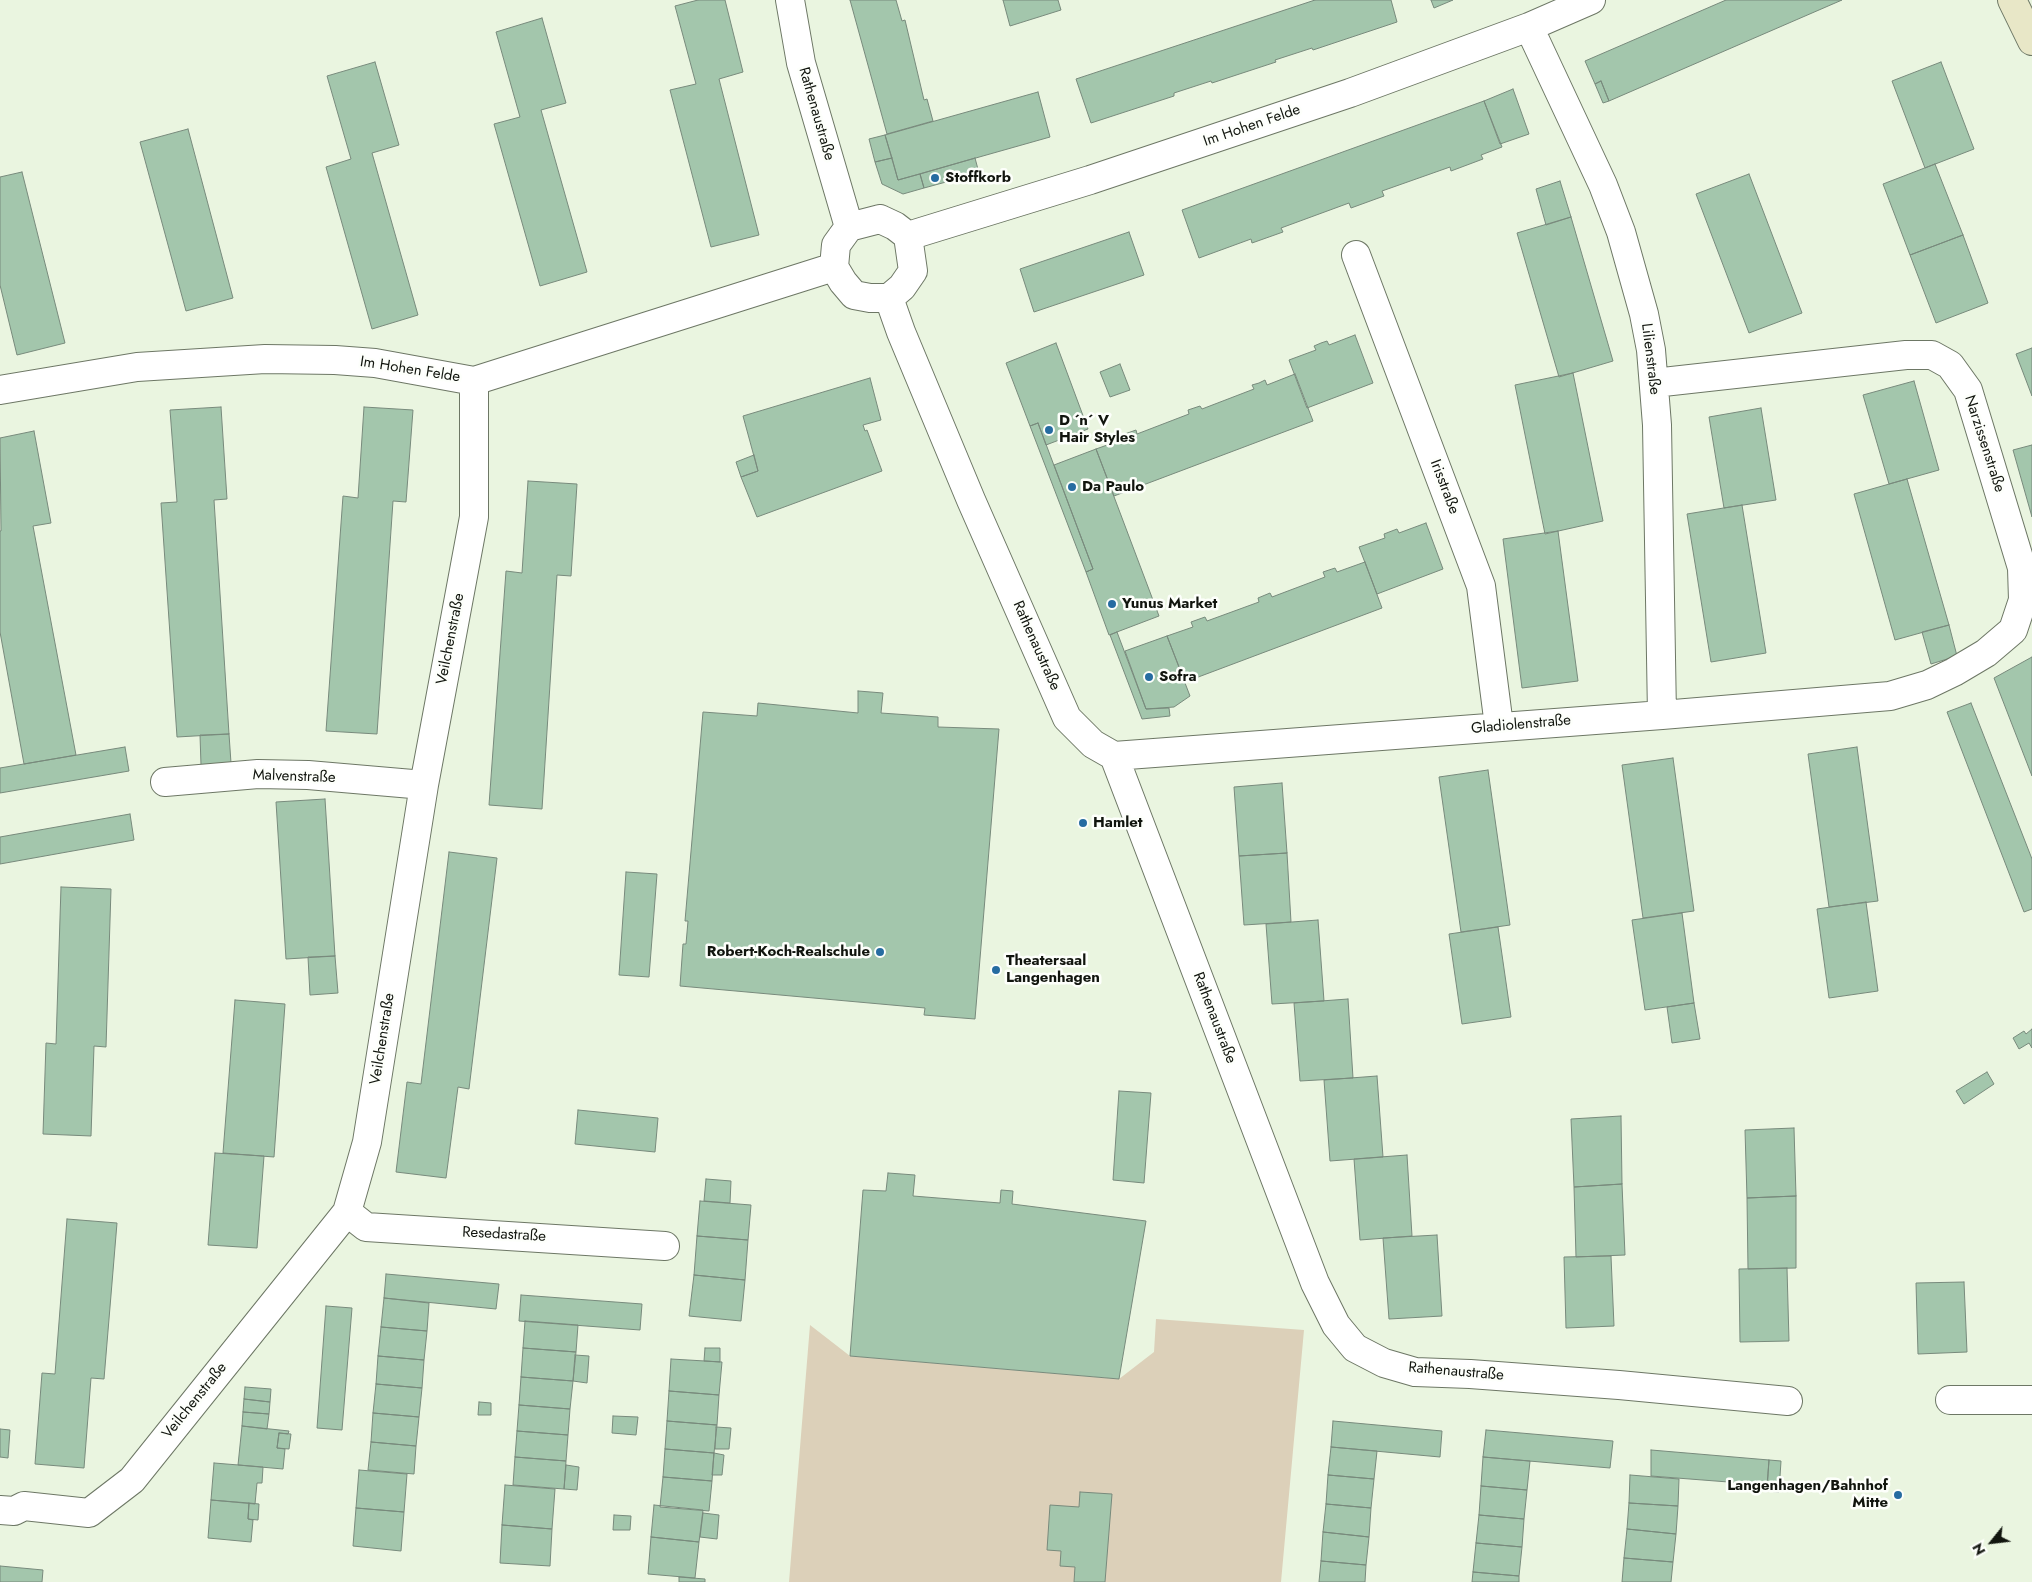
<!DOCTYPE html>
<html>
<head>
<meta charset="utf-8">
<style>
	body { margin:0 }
	#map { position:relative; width:2032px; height:1582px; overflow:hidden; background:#eaf5e0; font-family:Jost,sans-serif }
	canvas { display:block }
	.north { position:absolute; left:1967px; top:1517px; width:50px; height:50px; -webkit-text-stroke:4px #fdfffb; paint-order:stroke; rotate:241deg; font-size:14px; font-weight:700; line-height:20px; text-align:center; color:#11150e }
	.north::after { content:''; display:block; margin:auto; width:18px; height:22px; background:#11150e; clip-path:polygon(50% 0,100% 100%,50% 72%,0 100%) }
</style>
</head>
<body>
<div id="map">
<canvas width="2032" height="1582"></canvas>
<div class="north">N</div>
</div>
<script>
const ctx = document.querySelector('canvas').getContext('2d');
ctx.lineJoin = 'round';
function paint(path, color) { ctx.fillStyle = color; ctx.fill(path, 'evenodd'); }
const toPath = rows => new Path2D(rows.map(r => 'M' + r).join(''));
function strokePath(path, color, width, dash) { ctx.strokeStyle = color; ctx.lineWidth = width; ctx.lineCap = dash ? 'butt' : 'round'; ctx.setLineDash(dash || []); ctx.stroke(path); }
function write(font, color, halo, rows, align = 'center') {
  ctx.font = font + ' Jost,sans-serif'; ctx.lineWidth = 5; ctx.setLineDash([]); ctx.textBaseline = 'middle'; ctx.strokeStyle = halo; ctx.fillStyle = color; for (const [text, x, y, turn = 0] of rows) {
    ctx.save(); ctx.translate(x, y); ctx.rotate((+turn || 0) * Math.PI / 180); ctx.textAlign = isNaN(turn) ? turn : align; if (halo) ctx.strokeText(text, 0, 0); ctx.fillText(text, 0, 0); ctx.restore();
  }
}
paint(toPath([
	[1156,1319,1304,1330,1281,1582,789,1582,810,1325,850,1356,1119,1379,1154,1352]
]), '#dcd0b9');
const building = toPath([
	[698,0,725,0,743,72,719,79,759,235,711,247,670,90,696,84,675,6,698,0],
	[850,0,896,0,902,21,905,20,924,100,927,99,933,121,887,134,850,0],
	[1003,0,1058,0,1061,10,1010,26,1003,0],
	[1315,0,1391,0,1397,22,1313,50,1312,48,1275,60,1276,62,1212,83,1211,81,1174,93,1174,96,1091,123,1076,79,1315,0],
	[1431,0,1453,0,1434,8,1431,0],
	[1726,0,1842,0,1609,101,1601,81,1595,84,1585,61,1726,0],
	[542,18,566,103,541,110,587,272,540,286,494,124,520,117,496,32,542,18],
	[375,62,399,145,372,153,418,315,372,329,326,167,351,159,327,76,375,62],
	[1941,62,1974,149,1925,168,1892,81,1941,62],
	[1601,81,1609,101,1603,103,1595,84,1601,81],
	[1513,89,1529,134,1500,144,1484,101,1513,89],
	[1038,92,1050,137,898,180,885,135,1038,92],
	[1484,101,1502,147,1481,155,1483,159,1451,171,1450,167,1382,191,1384,196,1351,208,1349,203,1281,228,1283,232,1252,243,1251,239,1199,258,1182,210,1484,101],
	[188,129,233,298,186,311,140,142,188,129],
	[885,135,892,158,875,162,869,139,885,135],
	[892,158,898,180,920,174,924,188,903,194,882,184,875,162,892,158],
	[975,158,979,173,924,188,920,174,975,158],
	[1935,164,1963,235,1910,255,1883,184,1935,164],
	[22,172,65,343,17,355,0,285,0,177,22,172],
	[1749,174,1802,313,1749,333,1696,194,1749,174],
	[1560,181,1571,217,1546,225,1536,189,1560,181],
	[1571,217,1613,361,1559,377,1517,233,1571,217],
	[1129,232,1144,275,1034,312,1020,269,1129,232],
	[1963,235,1988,303,1936,323,1910,255,1963,235],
	[1355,335,1373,383,1307,408,1289,360,1316,350,1314,346,1321,343,1327,341,1329,345,1355,335],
	[1056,343,1088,429,1046,445,1038,423,1030,426,1006,363,1056,343],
	[2032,348,2032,396,2016,354,2032,348],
	[1120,364,1130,390,1110,397,1100,372,1120,364],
	[1573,373,1603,521,1545,534,1515,385,1573,373],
	[1295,374,1313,421,1114,496,1096,449,1124,439,1122,435,1136,430,1137,434,1189,414,1188,410,1200,406,1202,409,1254,389,1252,385,1259,383,1265,380,1267,385,1295,374],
	[870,378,881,420,863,425,865,431,867,430,882,471,757,517,741,477,758,471,743,416,870,378],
	[1914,381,1939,470,1889,484,1863,395,1914,381],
	[221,407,227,499,214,500,229,734,177,737,161,503,177,502,170,410,221,407],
	[364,407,413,410,406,502,393,501,377,734,326,731,343,496,358,498,364,407],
	[1761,408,1776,500,1724,508,1709,417,1761,408],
	[1038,423,1093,569,1086,572,1030,426,1038,423],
	[34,431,51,523,33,526,76,755,24,764,0,632,0,531,1,531,0,438,34,431],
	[2032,445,2032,517,2013,450,2032,445],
	[1096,449,1159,616,1109,635,1086,572,1093,569,1054,465,1096,449],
	[754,455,758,471,741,477,736,462,754,455],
	[1907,479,1949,625,1895,640,1854,494,1907,479],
	[528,481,577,484,571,576,557,575,542,809,489,805,506,571,522,573,528,481],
	[1742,505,1766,653,1711,662,1687,514,1742,505],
	[1426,523,1443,569,1377,594,1359,547,1385,538,1384,534,1397,529,1399,533,1426,523],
	[1558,531,1578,681,1522,688,1503,539,1558,531],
	[1365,562,1382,608,1185,682,1167,636,1193,627,1191,622,1205,617,1207,621,1259,602,1258,598,1270,593,1272,597,1325,577,1323,572,1335,568,1337,572,1365,562],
	[1949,625,1957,656,1931,664,1922,632,1949,625],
	[1117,632,1146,709,1169,708,1170,716,1142,719,1110,635,1117,632],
	[1167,636,1190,696,1174,707,1146,709,1125,651,1167,636],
	[2032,657,2032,776,1994,678,2032,657],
	[858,691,883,693,881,713,938,717,938,727,999,729,975,1019,924,1015,925,1008,680,986,683,944,686,944,688,921,685,921,703,712,757,716,758,703,858,713,858,691],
	[1971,703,2032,859,2032,909,2024,912,1947,712,1971,703],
	[229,734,231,763,201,765,200,735,229,734],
	[125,747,129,771,0,793,0,768,125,747],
	[1857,747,1878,901,1829,907,1808,754,1857,747],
	[1673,758,1694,911,1643,918,1622,765,1673,758],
	[1488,770,1510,925,1461,932,1439,777,1488,770],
	[1282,783,1287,853,1239,856,1234,787,1282,783],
	[325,799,335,956,286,959,276,802,325,799],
	[130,814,134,840,0,864,0,837,130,814],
	[449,852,497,858,469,1089,458,1087,446,1178,396,1172,407,1082,421,1084,449,852],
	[1287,853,1291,922,1244,925,1239,856,1287,853],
	[626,872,657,874,649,977,619,975,626,872],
	[61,887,111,889,106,1047,94,1046,91,1136,43,1134,46,1043,56,1044,61,887],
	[1866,902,1878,991,1829,998,1817,909,1866,902],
	[1682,913,1694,1003,1645,1010,1632,920,1682,913],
	[1318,920,1324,1001,1272,1004,1266,924,1318,920],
	[1498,927,1511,1017,1462,1024,1449,934,1498,927],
	[335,956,338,993,310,995,308,957,335,956],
	[1348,999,1353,1078,1300,1081,1294,1003,1348,999],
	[235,1000,285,1004,274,1157,223,1153,235,1000],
	[1694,1003,1700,1039,1672,1043,1667,1007,1694,1003],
	[2032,1029,2032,1048,2029,1043,2019,1049,2013,1038,2024,1031,2026,1034,2032,1029],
	[1987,1072,1994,1084,1964,1104,1956,1091,1987,1072],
	[1377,1076,1383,1157,1330,1161,1324,1080,1377,1076],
	[1119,1091,1151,1093,1144,1183,1113,1180,1119,1091],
	[578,1110,658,1118,655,1152,575,1144,578,1110],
	[1621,1116,1622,1184,1574,1187,1571,1119,1621,1116],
	[1794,1128,1796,1196,1747,1198,1745,1130,1794,1128],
	[215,1153,264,1156,257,1248,208,1245,215,1153],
	[1407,1155,1412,1236,1360,1240,1354,1159,1407,1155],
	[888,1173,915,1175,913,1196,1000,1203,1001,1190,1013,1191,1012,1204,1146,1221,1119,1379,850,1356,863,1190,886,1191,888,1173],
	[706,1179,731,1181,730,1203,704,1201,706,1179],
	[1622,1184,1625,1255,1576,1257,1574,1187,1622,1184],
	[1796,1196,1796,1268,1748,1269,1747,1198,1796,1196],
	[700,1201,751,1205,748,1240,697,1236,700,1201],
	[67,1219,117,1223,104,1379,91,1378,84,1468,35,1464,42,1373,55,1374,67,1219],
	[1437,1235,1442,1316,1389,1319,1383,1238,1437,1235],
	[697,1236,748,1240,745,1280,694,1275,697,1236],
	[1611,1256,1614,1326,1566,1328,1564,1257,1611,1256],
	[1787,1268,1789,1341,1740,1342,1739,1269,1787,1268],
	[386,1274,499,1284,496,1309,384,1298,386,1274],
	[694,1275,745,1280,741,1321,689,1316,694,1275],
	[1964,1282,1967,1352,1918,1354,1916,1283,1964,1282],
	[521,1295,642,1304,640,1330,519,1321,521,1295],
	[384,1298,429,1303,427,1331,381,1327,384,1298],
	[326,1306,352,1308,342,1430,317,1428,326,1306],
	[525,1321,578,1325,576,1352,523,1348,525,1321],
	[381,1327,427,1331,424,1360,378,1356,381,1327],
	[523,1348,576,1352,573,1381,521,1377,523,1348],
	[705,1348,720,1348,720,1362,704,1361,705,1348],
	[575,1355,589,1356,587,1383,573,1381,575,1355],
	[378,1356,424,1360,422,1388,376,1384,378,1356],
	[671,1359,722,1362,719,1395,669,1391,671,1359],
	[521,1377,573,1381,570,1409,519,1405,521,1377],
	[376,1384,422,1388,419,1417,373,1413,376,1384],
	[245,1387,271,1389,270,1402,244,1399,245,1387],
	[669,1391,719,1395,717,1425,667,1421,669,1391],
	[244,1399,270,1402,269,1414,243,1412,244,1399],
	[479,1402,491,1403,491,1415,478,1415,479,1402],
	[519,1405,570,1409,568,1435,517,1431,519,1405],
	[243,1412,269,1414,267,1429,242,1426,243,1412],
	[373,1413,419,1417,416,1446,371,1442,373,1413],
	[613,1416,638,1417,636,1435,612,1433,613,1416],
	[667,1421,717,1425,714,1453,665,1449,667,1421],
	[1333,1421,1442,1431,1440,1457,1331,1447,1333,1421],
	[242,1426,289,1431,288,1434,279,1433,277,1448,285,1449,283,1469,238,1465,242,1426],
	[716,1427,731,1428,729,1449,715,1449,716,1427],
	[0,1429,10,1430,8,1458,0,1457,0,1429],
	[1486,1430,1613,1441,1610,1468,1483,1457,1486,1430],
	[517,1431,568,1435,566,1461,515,1457,517,1431],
	[279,1433,291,1434,289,1449,277,1448,279,1433],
	[371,1442,416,1446,414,1474,368,1470,371,1442],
	[1331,1447,1377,1451,1374,1479,1328,1475,1331,1447],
	[665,1449,714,1453,712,1481,663,1477,665,1449],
	[1651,1450,1769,1460,1767,1485,1651,1476,1651,1450],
	[714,1453,724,1455,722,1475,712,1475,714,1453],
	[515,1457,566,1461,564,1489,513,1485,515,1457],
	[1483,1457,1530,1461,1527,1490,1481,1486,1483,1457],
	[1769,1460,1781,1461,1779,1492,1767,1491,1769,1460],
	[214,1463,263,1467,262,1483,257,1483,255,1504,211,1500,214,1463],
	[566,1465,579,1467,577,1490,564,1489,566,1465],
	[359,1470,407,1474,404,1512,356,1508,359,1470],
	[1328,1475,1374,1479,1371,1508,1326,1504,1328,1475],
	[1630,1475,1679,1479,1678,1506,1629,1503,1630,1475],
	[663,1477,712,1481,709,1511,660,1507,663,1477],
	[505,1485,555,1489,552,1529,502,1525,505,1485],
	[1481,1486,1527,1490,1524,1519,1479,1515,1481,1486],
	[1080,1492,1112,1494,1105,1582,1074,1582,1075,1567,1060,1566,1061,1551,1047,1550,1050,1505,1079,1507,1080,1492],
	[211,1500,249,1503,248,1519,253,1520,251,1542,208,1538,211,1500],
	[249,1503,259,1504,258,1520,248,1519,249,1503],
	[1629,1503,1678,1506,1676,1534,1627,1529,1629,1503],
	[1326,1504,1371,1508,1369,1537,1323,1532,1326,1504],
	[654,1505,703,1510,699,1542,651,1537,654,1505],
	[356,1508,404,1512,401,1551,353,1546,356,1508],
	[703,1513,719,1515,717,1539,700,1537,703,1513],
	[614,1515,631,1516,630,1530,613,1530,614,1515],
	[1479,1515,1524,1519,1522,1547,1476,1543,1479,1515],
	[502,1525,552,1529,550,1566,500,1563,502,1525],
	[1627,1529,1676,1534,1673,1562,1624,1558,1627,1529],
	[1323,1532,1369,1537,1366,1565,1321,1561,1323,1532],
	[651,1537,699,1542,695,1578,648,1574,651,1537],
	[1476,1543,1522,1547,1519,1576,1473,1572,1476,1543],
	[1624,1558,1673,1562,1671,1582,1622,1582,1624,1558],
	[1321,1561,1366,1565,1365,1582,1319,1582,1321,1561],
	[0,1566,43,1570,42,1582,0,1582,0,1566],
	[1473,1572,1519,1576,1519,1582,1472,1582,1473,1572],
	[679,1577,705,1579,705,1582,679,1582,679,1577]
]);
paint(building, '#a3c6ac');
strokePath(building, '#788a7c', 1);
const street = toPath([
	[790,0,801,63,849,227],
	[1529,27,1603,185,1621,232,1644,314,1651,350,1657,425,1662,715],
	[880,219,895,226,908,236,913,271,902,287,889,298,870,298,854,295,843,282,834,267,836,245,849,227,880,219],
	[908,236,1090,180,1350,93,1529,27,1591,0],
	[1356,255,1481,586,1499,726],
	[889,298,901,332,971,500,1067,718,1093,744,1114,756,1315,1283,1336,1325,1355,1348,1384,1363,1415,1372,1470,1374,1619,1385,1788,1401],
	[0,390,137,367,265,359,335,360,375,363,474,381,834,267],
	[1114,756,1662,715,1890,696,1927,685,1954,672,1986,653,2013,630,2023,600,2022,568,1968,390,1950,365,1932,355,1906,355,1654,383],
	[165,782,258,774,308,775,424,785],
	[347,1212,366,1227,665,1246],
	[1950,1400,2032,1400],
	[0,1510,14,1511,24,1506,89,1513,132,1480,347,1212,367,1142,424,785,474,517,474,381]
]);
const secondary = toPath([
	[2012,0,2032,41]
]);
strokePath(street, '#6d7765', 30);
strokePath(secondary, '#6d7765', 30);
strokePath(street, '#fff', 28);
strokePath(secondary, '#e8e7c7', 28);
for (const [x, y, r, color] of [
	[935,178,5,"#266ca1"],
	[1049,430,5,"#266ca1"],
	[1072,487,5,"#266ca1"],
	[1112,604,5,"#266ca1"],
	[1149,677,5,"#266ca1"],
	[1083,823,5,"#266ca1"],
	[880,952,5,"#266ca1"],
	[996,970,5,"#266ca1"],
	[1898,1495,5,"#266ca1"]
]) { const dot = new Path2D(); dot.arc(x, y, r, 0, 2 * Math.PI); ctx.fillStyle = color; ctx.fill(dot); strokePath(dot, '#fdfffb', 2); }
write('15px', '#11150e', '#fdfffb', [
	["Rathenaustraße",816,114,74],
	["Im Hohen Felde",1252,126,-19],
	["Lilienstraße",1650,359,83],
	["Im Hohen Felde",410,370,9],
	["Narzissenstraße",1984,444,72],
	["Irisstraße",1444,487,69],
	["Veilchenstraße",451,639,-79],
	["Rathenaustraße",1036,646,66],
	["Gladiolenstraße",1521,725,-5],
	["Malvenstraße",294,777,2],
	["Rathenaustraße",1214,1018,69],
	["Veilchenstraße",383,1039,-81],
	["Resedastraße",504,1235,3],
	["Rathenaustraße",1456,1372,5],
	["Veilchenstraße",195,1401,-51]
]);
write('bold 15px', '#11150e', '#fdfffb', [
	["Stoffkorb",945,178],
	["D ´n´ V",1059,421],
	["Hair Styles",1059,438],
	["Da Paulo",1082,487],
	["Yunus Market",1122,604],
	["Sofra",1159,677],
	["Hamlet",1093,823],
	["Robert-Koch-Realschule",870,952,"right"],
	["Theatersaal",1006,961],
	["Langenhagen",1006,978],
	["Langenhagen/Bahnhof",1888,1486,"right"],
	["Mitte",1888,1503,"right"]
], 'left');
</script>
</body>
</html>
